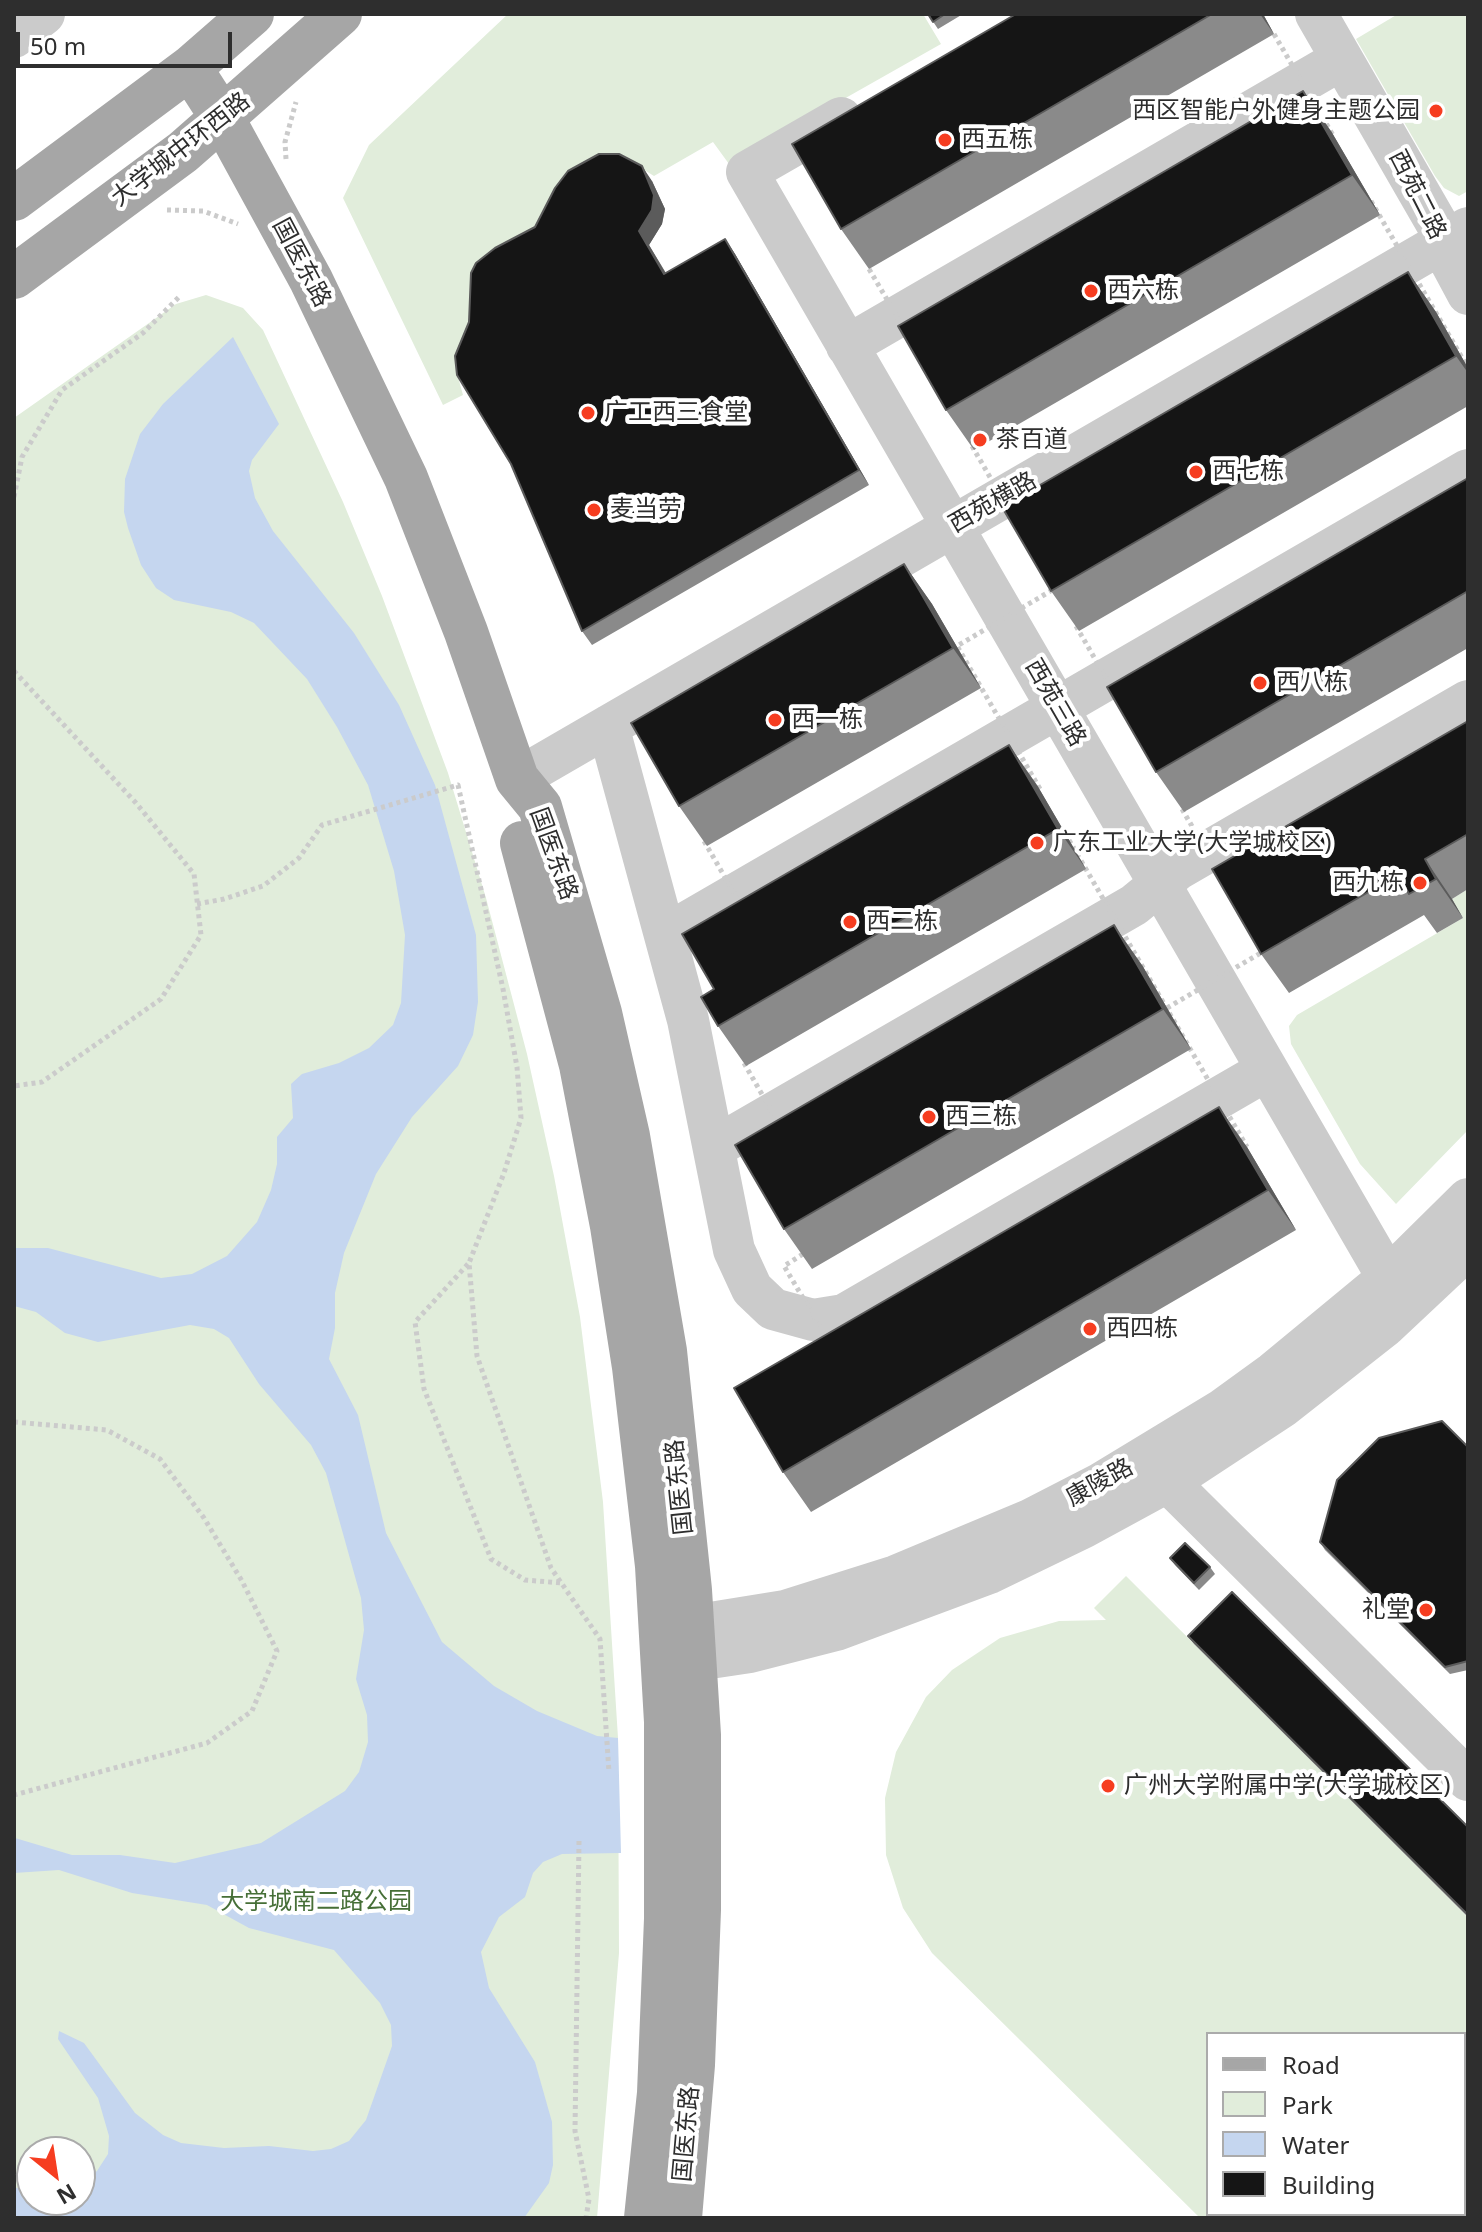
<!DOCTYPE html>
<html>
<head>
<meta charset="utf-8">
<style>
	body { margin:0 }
	#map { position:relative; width:1482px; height:2232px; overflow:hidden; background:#fff; font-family:"Noto Sans",sans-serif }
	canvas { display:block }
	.frame { position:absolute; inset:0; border:16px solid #2e2e2e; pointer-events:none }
	.legend { position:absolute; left:1206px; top:2032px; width:260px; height:184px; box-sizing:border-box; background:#fff; border:2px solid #ababab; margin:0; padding:10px 14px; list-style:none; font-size:24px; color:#2e2e2e }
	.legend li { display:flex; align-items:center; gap:16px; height:40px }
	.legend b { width:40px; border:2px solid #ababab }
	.north { position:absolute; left:16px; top:2136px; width:80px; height:80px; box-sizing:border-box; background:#fff; border:2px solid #ababab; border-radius:50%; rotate:150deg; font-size:22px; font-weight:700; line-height:32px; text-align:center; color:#2e2e2e }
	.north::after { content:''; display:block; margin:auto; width:28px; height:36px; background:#f63d20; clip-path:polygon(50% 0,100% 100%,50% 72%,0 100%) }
	.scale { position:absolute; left:16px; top:32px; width:216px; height:36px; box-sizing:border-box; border:4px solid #2e2e2e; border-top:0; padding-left:10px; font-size:24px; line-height:28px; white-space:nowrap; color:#2e2e2e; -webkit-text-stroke:6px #fff; paint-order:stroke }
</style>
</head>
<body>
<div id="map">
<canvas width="1482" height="2232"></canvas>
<div class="frame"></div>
<ul class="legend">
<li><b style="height:10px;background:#a6a6a6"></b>Road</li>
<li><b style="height:22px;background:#e1eddb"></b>Park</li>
<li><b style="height:22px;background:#c5d6ef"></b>Water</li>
<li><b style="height:22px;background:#151515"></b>Building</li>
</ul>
<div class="north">N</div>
<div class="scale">50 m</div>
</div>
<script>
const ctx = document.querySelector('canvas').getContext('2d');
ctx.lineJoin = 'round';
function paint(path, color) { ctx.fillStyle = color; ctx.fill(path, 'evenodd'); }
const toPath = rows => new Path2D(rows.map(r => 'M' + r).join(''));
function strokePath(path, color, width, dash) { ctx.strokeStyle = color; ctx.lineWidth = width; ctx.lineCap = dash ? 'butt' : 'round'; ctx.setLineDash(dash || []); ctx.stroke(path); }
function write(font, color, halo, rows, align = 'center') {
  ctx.font = font + ' "Noto Sans","Noto Sans SC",sans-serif'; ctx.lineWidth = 8; ctx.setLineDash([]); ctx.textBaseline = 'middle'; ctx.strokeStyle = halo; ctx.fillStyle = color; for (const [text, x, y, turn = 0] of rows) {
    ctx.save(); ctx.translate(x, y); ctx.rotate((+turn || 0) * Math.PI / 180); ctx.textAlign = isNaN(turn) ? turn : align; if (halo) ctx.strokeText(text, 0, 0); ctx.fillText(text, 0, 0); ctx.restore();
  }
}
paint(toPath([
	[508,14,923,14,941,44,729,164,713,142,654,176,628,160,550,221,476,292,458,377,463,395,443,405,343,198,369,145],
	[1398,14,1468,14,1468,191,1459,196,1444,188,1435,176,1356,39],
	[206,295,243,308,263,330,343,502,382,596,448,773,486,898,527,1054,554,1176,580,1317,603,1502,618,1738,619,1953,597,2218,14,2218,14,418,176,304],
	[32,2152,80,2152,80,2200,32,2200],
	[1468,889,1468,1130,1396,1204,1360,1164,1291,1044,1289,1026,1297,1015,1463,918,1452,899],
	[1126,1576,1468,1917,1468,2210,1464,2213,1464,2034,1208,2034,1208,2214,1463,2214,1459,2218,1200,2218,932,1953,903,1908,886,1855,885,1798,896,1752,926,1697,952,1670,1000,1638,1059,1621,1106,1620,1094,1608]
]), '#e1eddb');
paint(toPath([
	[233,337,279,424,252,460,249,471,255,498,273,531,354,633,399,705,435,785,476,935,478,1002,473,1035,458,1066,412,1117,376,1174,344,1253,335,1293,335,1328,329,1359,358,1415,386,1533,442,1642,494,1686,537,1711,597,1736,618,1738,621,1853,562,1854,543,1862,533,1873,525,1897,499,1917,481,1952,489,1988,535,2062,552,2122,553,2165,549,2183,524,2218,14,2218,14,2187,32,2193,32,2200,80,2200,80,2184,97,2171,108,2154,109,2136,98,2098,58,2039,59,2031,84,2043,135,2113,163,2135,181,2143,224,2148,269,2146,313,2151,331,2149,349,2141,366,2120,392,2046,391,2025,380,2003,334,1950,249,1928,207,1905,132,1893,59,1870,14,1873,15,1838,72,1855,120,1855,175,1863,261,1843,345,1791,359,1772,368,1742,367,1715,356,1679,364,1630,361,1598,326,1473,311,1445,259,1384,229,1338,214,1329,190,1325,98,1342,65,1333,36,1312,14,1306,14,1248,48,1248,161,1278,192,1274,227,1256,257,1222,271,1190,277,1164,277,1137,293,1118,291,1084,302,1074,339,1063,369,1048,393,1025,401,1003,405,935,394,871,368,785,337,727,307,679,254,623,231,612,174,600,156,588,141,565,128,528,124,512,125,479,140,434,163,404]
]), '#c5d6ef');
strokePath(toPath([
	[286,159,285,142,296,102],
	[167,210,203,211,238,224],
	[14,497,22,457,62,390,143,333,180,296],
	[14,671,136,803,194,874,201,935,161,999,42,1082,14,1086],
	[197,904,224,899,263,886,299,858,322,825,458,785,503,989,517,1067,521,1118,504,1173,469,1263,477,1356,551,1568,600,1639,609,1772],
	[468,1264,415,1322,424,1389,491,1559,525,1580,562,1583],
	[14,1422,107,1430,160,1459,204,1518,242,1581,277,1651,252,1711,207,1743,14,1795],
	[579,1841,575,2131,589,2199,586,2218]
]), '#cbcbcb', 5, [4, 4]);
strokePath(toPath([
	[1316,14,1437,224,1446,253,1468,294],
	[14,37,44,14],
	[841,118,747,172,1388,1278],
	[847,346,1342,59],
	[608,726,688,1020,734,1250,752,1289,773,1309,813,1320,844,1315,1267,1070],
	[517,779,1468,228],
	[667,934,1468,470],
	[715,1147,1134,905,1178,869,1468,701],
	[1168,1482,1468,1780],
	[661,1631,785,1611,896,1576,1030,1520,1100,1484,1222,1410,1273,1373,1388,1278,1468,1199],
	[663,1665,750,1652,836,1630,989,1573,1084,1527,1174,1478,1282,1407,1385,1326,1468,1248]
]), '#cbcbcb', 42);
strokePath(toPath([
	[190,68,223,119,311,280,406,478,466,632,517,779,540,807,600,1013,628,1136,665,1351,690,1590,699,1735,699,1910,693,2065,680,2218],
	[14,199,190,68,252,14],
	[14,277,183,152,340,14],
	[522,843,581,1065,612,1226,634,1367,657,1566,666,1722,666,1919,659,2093,646,2218]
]), '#a6a6a6', 44);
strokePath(toPath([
	[1274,34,1334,137],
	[1371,201,1468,368],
	[869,269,905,330],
	[972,446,1009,510],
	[1076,626,1113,690],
	[1040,789,957,646,1054,589],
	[1182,809,1219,873],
	[1065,833,1247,1147],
	[704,841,741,905],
	[1167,1008,1264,951],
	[744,1063,779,1124],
	[803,1254,784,1266,827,1338]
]), '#cbcbcb', 5, [4, 4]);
paint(toPath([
	[928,14,963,14,938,29],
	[1016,14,1263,14,1274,34,869,269,841,229],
	[1331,131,1380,215,974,450,946,410],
	[652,181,665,209,662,224,649,245,666,273,725,239,735,254,869,485,592,645,582,631,535,227],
	[1408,272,1436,312,1468,368,1468,406,1079,631,1051,591],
	[1468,478,1468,648,1184,812,1156,772],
	[904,564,932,604,981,688,707,846,679,806],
	[1468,721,1468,889,1452,899,1463,918,1437,933,1424,915,1289,993,1261,954],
	[1037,785,1086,869,746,1066,718,1026],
	[1142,965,1191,1049,812,1269,784,1229],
	[1247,1147,1296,1230,811,1512,783,1472],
	[1468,1447,1468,1670,1450,1674,1325,1550,1320,1542],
	[1170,1558,1210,1567,1215,1574,1199,1590,1175,1565],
	[1188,1636,1468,1827,1468,1917,1194,1644]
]), '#8a8a8a');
paint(toPath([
	[1260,14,1263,14,1274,34],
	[1303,91,1331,131,1380,215,1352,175],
	[642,166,652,181,665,209,662,224,649,245,675,289,664,274,639,231],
	[725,239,735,254,869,485,859,470],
	[1408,272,1436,312,1468,368,1468,373,1456,356],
	[904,564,932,604,981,688,953,648],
	[1009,745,1037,785,1086,869,1058,829],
	[1425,859,1452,899,1463,918,1436,879],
	[1114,925,1142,965,1191,1049,1163,1009],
	[1219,1107,1247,1147,1296,1230,1268,1190]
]), '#5b5b5b');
const building = toPath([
	[928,14,945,14,933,22,928,14],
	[1016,14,1212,14,841,229,792,144,1016,14],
	[1303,91,1352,175,946,410,898,326,1303,91],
	[599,154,619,154,642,166,654,195,652,210,639,231,664,274,725,239,859,470,582,631,511,464,457,375,455,356,469,322,471,273,476,263,495,248,535,227,555,188,568,171,599,154],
	[1408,272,1456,356,1051,591,1002,507,1408,272],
	[1468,478,1468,591,1156,772,1107,687,1468,478],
	[904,564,953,648,679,806,631,723,904,564],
	[1468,721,1468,834,1425,859,1436,879,1409,894,1398,875,1261,954,1212,869,1468,721],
	[1009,745,1058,829,718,1026,701,997,714,989,682,934,1009,745],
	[1114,925,1163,1009,784,1229,735,1145,1114,925],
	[1219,1107,1268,1190,783,1472,734,1388,1219,1107],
	[1442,1421,1468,1447,1468,1661,1445,1667,1320,1542,1337,1480,1379,1438,1442,1421],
	[1185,1543,1210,1567,1194,1583,1170,1558,1185,1543],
	[1232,1592,1468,1827,1468,1915,1188,1636,1232,1592]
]);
paint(building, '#151515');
strokePath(building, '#5b5b5b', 2);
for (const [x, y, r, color] of [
	[1436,111,8,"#f63d20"],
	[945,140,8,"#f63d20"],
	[1091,291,8,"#f63d20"],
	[588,413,8,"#f63d20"],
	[980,440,8,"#f63d20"],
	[1196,472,8,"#f63d20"],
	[594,510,8,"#f63d20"],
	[1260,683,8,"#f63d20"],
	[775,720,8,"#f63d20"],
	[1037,843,8,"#f63d20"],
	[1420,883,8,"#f63d20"],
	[850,922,8,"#f63d20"],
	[929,1117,8,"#f63d20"],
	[1090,1329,8,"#f63d20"],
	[1426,1610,8,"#f63d20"],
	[1108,1786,8,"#f63d20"]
]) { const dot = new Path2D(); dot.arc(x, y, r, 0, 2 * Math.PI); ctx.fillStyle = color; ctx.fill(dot); strokePath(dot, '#fff', 3); }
write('24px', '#2e2e2e', '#fff', [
	["西区智能户外健身主题公园",1420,111,"right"],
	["西五栋",961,140],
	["西六栋",1107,291],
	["广工西三食堂",604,413],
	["茶百道",996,440],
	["西七栋",1212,472],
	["麦当劳",610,510],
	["西八栋",1276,683],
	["西一栋",791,720],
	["广东工业大学(大学城校区)",1053,843],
	["西九栋",1404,883,"right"],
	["西二栋",866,922],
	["西三栋",945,1117],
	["西四栋",1106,1329],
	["礼堂",1410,1610,"right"],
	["广州大学附属中学(大学城校区)",1124,1786]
], 'left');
write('24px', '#2e2e2e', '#fff', [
	["大学城中环西路",181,150,-38],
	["西苑二路",1417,195,63],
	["国医东路",301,263,62],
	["西苑横路",993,503,-30],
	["西苑三路",1055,703,60],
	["国医东路",553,854,70],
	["康陵路",1100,1483,-29],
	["国医东路",680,1487,-96],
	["国医东路",687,2134,-85]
]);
write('24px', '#466f37', '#fff', [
	["大学城南二路公园",316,1902]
]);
</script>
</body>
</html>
